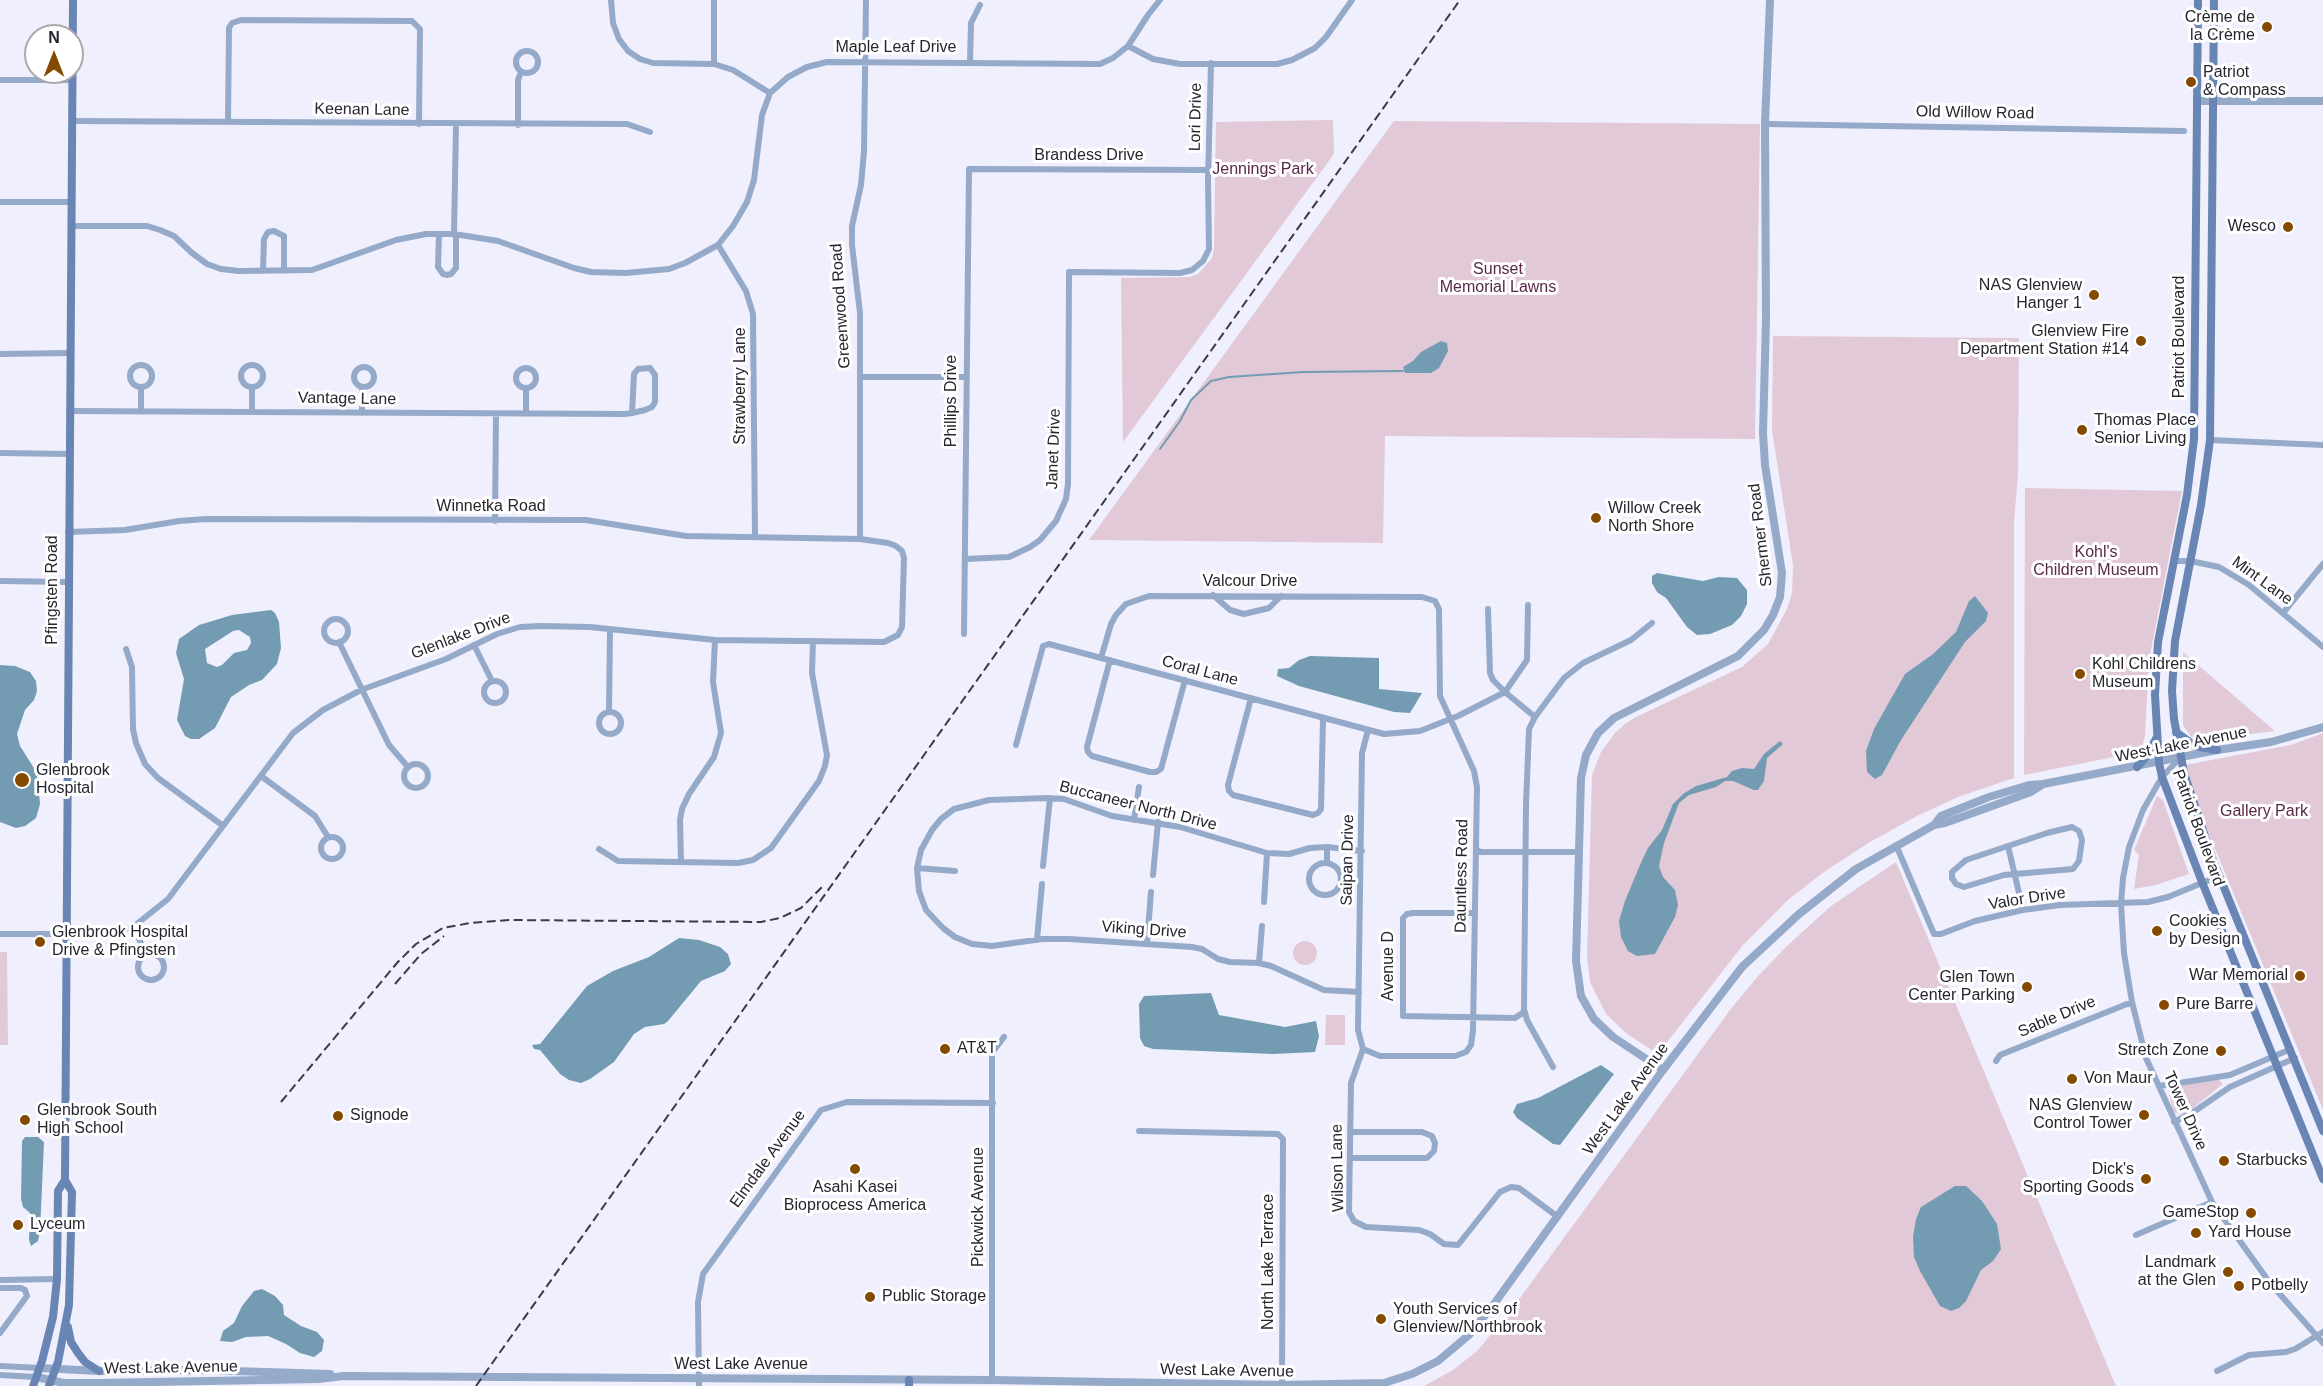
<!DOCTYPE html>
<html>
<head>
<meta charset="utf-8">
<style>
	body { margin:0 }
	#map { position:relative; width:2323px; height:1386px; overflow:hidden; background:#f0effe; font-family:Arial,sans-serif }
	canvas { display:block }
	.north { position:absolute; left:24px; top:24px; width:60px; height:60px; box-sizing:border-box; background:#fff; border:2px solid #a9a8ac; border-radius:50%; rotate:0deg; font-size:16px; font-weight:700; line-height:24px; text-align:center; color:#27262f }
	.north::after { content:''; display:block; margin:auto; width:21px; height:27px; background:#844b00; clip-path:polygon(50% 0,100% 100%,50% 72%,0 100%) }
</style>
</head>
<body>
<div id="map">
<canvas width="2323" height="1386"></canvas>
<div class="north">N</div>
</div>
<script>
const ctx = document.querySelector('canvas').getContext('2d');
ctx.lineJoin = 'round';
function paint(path, color) { ctx.fillStyle = color; ctx.fill(path, 'evenodd'); }
const toPath = rows => new Path2D(rows.map(r => 'M' + r).join(''));
function strokePath(path, color, width, dash) { ctx.strokeStyle = color; ctx.lineWidth = width; ctx.lineCap = dash ? 'butt' : 'round'; ctx.setLineDash(dash || []); ctx.stroke(path); }
function write(font, color, halo, rows, align = 'center') {
  ctx.font = font + ' Arial,sans-serif'; ctx.lineWidth = 6; ctx.setLineDash([]); ctx.textBaseline = 'middle'; ctx.strokeStyle = halo; ctx.fillStyle = color; for (const [text, x, y, turn = 0] of rows) {
    ctx.save(); ctx.translate(x, y); ctx.rotate((+turn || 0) * Math.PI / 180); ctx.textAlign = isNaN(turn) ? turn : align; if (halo) ctx.strokeText(text, 0, 0); ctx.fillText(text, 0, 0); ctx.restore();
  }
}
paint(toPath([
	[1333,120,1334,154,1123,442,1121,278,1190,277,1199,273,1212,258,1214,249,1216,122],
	[1394,121,1760,124,1755,439,1385,436,1383,543,1089,540],
	[1773,336,2019,338,2018,475,2014,521,2014,778,1958,797,1917,816,1870,842,1824,872,1789,899,1743,945,1661,1050,1656,1053,1626,1033,1606,1014,1590,982,1587,957,1592,775,1601,752,1615,733,1625,724,1636,717,1742,667,1768,644,1787,609,1792,593,1793,565,1772,430],
	[2025,488,2182,491,2149,660,2145,736,2142,747,2134,753,2024,775],
	[2183,652,2275,731,2203,740,2191,737,2183,725],
	[2323,733,2323,1110,2197,805,2185,765,2291,745],
	[2157,796,2163,800,2189,874,2156,885,2134,889,2139,855,2134,850],
	[1896,862,2116,1386,1424,1386,1453,1370,1477,1351,1509,1313,1733,1006,1759,975,1787,946,1831,906],
	'1293 953a12 12 0 1 1 24 0a12 12 0 1 1-24 0Z',
	[0,952,7,952,8,1045,0,1045],
	[1326,1015,1345,1015,1345,1045,1325,1045],
	[2218,1079,2223,1084,2187,1113,2182,1115,2173,1112,2168,1088]
]), '#e2c9d7');
paint(toPath([
	[1441,341,1447,343,1448,351,1439,368,1431,373,1405,373,1403,367,1413,361,1421,352],
	[1657,573,1703,581,1719,577,1737,578,1747,590,1747,604,1741,616,1732,625,1710,634,1697,635,1687,627,1666,598,1657,592,1652,583,1652,576],
	[1975,596,1988,613,1986,621,1965,642,1901,740,1882,775,1875,779,1867,772,1866,751,1874,729,1905,674,1933,654,1956,632,1969,601],
	[271,610,275,613,279,622,281,648,277,664,262,680,249,685,231,697,215,728,199,739,191,739,185,736,177,720,184,679,176,653,179,639,199,625,232,615],
	[239,630,250,637,251,643,247,650,234,653,222,665,217,667,207,663,205,649,233,631],
	[1310,656,1379,658,1379,689,1422,693,1410,713,1394,712,1299,686,1277,676,1278,669,1289,668,1299,660],
	[0,665,15,666,30,672,36,681,37,691,34,700,25,710,17,734,20,746,37,773,40,804,36,818,25,826,16,828,0,822],
	[1780,741,1783,744,1767,758,1764,781,1758,790,1754,790,1733,781,1725,781,1716,787,1689,795,1679,803,1664,843,1659,866,1663,877,1675,890,1678,905,1675,917,1655,954,1637,956,1628,951,1621,937,1619,921,1625,901,1640,865,1648,848,1662,830,1673,804,1683,794,1696,786,1727,777,1732,771,1742,768,1754,769,1764,754],
	[679,938,699,940,720,947,728,954,731,964,725,971,701,981,668,1021,664,1024,645,1027,634,1034,614,1062,590,1079,581,1083,569,1080,560,1074,540,1050,534,1049,532,1045,540,1044,587,986,613,971,649,957],
	[1211,993,1219,1015,1285,1027,1316,1021,1319,1036,1315,1052,1273,1054,1153,1049,1144,1046,1140,1038,1139,1004,1144,996],
	[1601,1065,1614,1074,1560,1145,1553,1144,1517,1118,1513,1112,1517,1104,1538,1098],
	[25,1137,38,1137,44,1142,40,1232,38,1241,31,1246,29,1240,30,1213,23,1207,21,1199,22,1141],
	[1955,1186,1966,1186,1982,1201,1997,1224,2001,1249,1993,1261,1981,1270,1966,1301,1959,1308,1951,1311,1940,1306,1920,1271,1914,1257,1913,1237,1916,1219,1921,1207],
	[262,1289,275,1296,283,1305,284,1315,301,1326,317,1332,324,1340,322,1351,314,1357,300,1353,286,1344,268,1336,246,1337,232,1342,220,1341,223,1331,234,1323,242,1306,254,1291]
]), '#739cb2');
strokePath(toPath([
	[1160,449,1180,421,1191,400,1211,381,1229,377,1303,372,1403,371]
]), '#739cb2', 2);
strokePath(toPath([
	[611,0,613,23,619,39,628,51,640,59,653,63,714,64,733,70,770,93],
	[1128,46,1153,59,1180,64,1277,64,1292,60,1315,48,1326,37,1352,0],
	'516 62a11 11 0 1 1 22 0a11 11 0 1 1-22 0Z',
	[970,62,971,23,980,5],
	[714,64,714,0],
	[0,80,72,80],
	[72,121,627,124,650,132],
	[228,121,229,28,232,23,241,20,412,21,420,29,419,124],
	[1765,124,2184,131],
	[518,125,518,80,521,72],
	[0,202,71,202],
	[71,226,147,226,160,230,174,236,192,253,207,264,221,269,239,271,312,270,396,240,426,234,454,234,498,241,574,268,591,272,626,273,669,269,685,263,718,245,733,226,747,202,754,180,762,115,770,93,788,77,807,67,827,62,1100,64,1113,58,1128,46,1148,15,1160,0],
	[439,234,438,267,443,274,447,275,451,274,456,268,456,235],
	[454,234,456,125],
	[718,245,746,291,753,314,755,536],
	[263,271,264,239,268,232,274,231,284,236,284,271],
	[0,354,70,353],
	'241 376a11 11 0 1 1 22 0a11 11 0 1 1-22 0Z',
	'130 376a11 11 0 1 1 22 0a11 11 0 1 1-22 0Z',
	'354 377a10 10 0 1 1 20 0a10 10 0 1 1-20 0Z',
	'516 378a10 10 0 1 1 20 0a10 10 0 1 1-20 0Z',
	[861,377,965,377],
	[141,387,141,411],
	[526,388,526,414],
	[69,411,625,414,632,413,645,410,652,407,655,402,655,375,650,368,638,369,634,374,632,413],
	[252,411,252,388],
	[362,413,362,387],
	[2210,440,2323,445],
	[0,453,69,454],
	[495,521,496,414],
	[860,539,860,313,852,245,852,226,861,185,864,151,866,0],
	[965,559,1009,557,1030,547,1040,540,1056,521,1066,499,1068,484,1069,272,1180,273,1192,270,1203,261,1209,249,1208,180,1211,63],
	[2174,561,2190,561,2219,567,2249,585,2323,647],
	[0,581,68,582],
	[1213,595,1230,610,1244,614,1269,608,1281,596],
	[1528,605,1527,660,1505,692,1535,717,1529,729,1526,805,1524,1009,1527,1020,1553,1067],
	[2283,613,2323,564],
	'324 631a12 12 0 1 1 24 0a12 12 0 1 1-24 0Z',
	[964,634,969,169,1209,170],
	[339,642,389,745,408,767],
	[474,645,492,681],
	[126,649,132,667,133,729,136,743,145,764,158,778,222,825],
	[1101,658,1111,624,1116,615,1126,604,1149,596,1422,597,1435,601,1439,609,1440,696,1474,771,1477,787,1473,1030,1471,1045,1466,1052,1455,1056,1380,1056,1363,1049],
	[1110,660,1087,747,1088,752,1092,756,1150,772,1156,772,1161,769,1185,680],
	'484 692a11 11 0 1 1 22 0a11 11 0 1 1-22 0Z',
	[1251,698,1228,785,1229,791,1233,795,1313,815,1318,813,1321,809,1323,718],
	'599 723a11 11 0 1 1 22 0a11 11 0 1 1-22 0Z',
	[609,712,610,629],
	[1535,717,1564,678,1583,663,1631,640,1652,623],
	[1016,745,1043,646,1049,644,1384,734,1420,731,1458,716,1505,692,1493,680,1490,673,1488,609],
	[2180,758,2162,777,2143,810,2129,847,2123,878,2121,904,2124,953,2132,1002,2146,1058,2212,1202,2270,1283,2323,1343],
	'404 776a12 12 0 1 1 24 0a12 12 0 1 1-24 0Z',
	[261,776,315,816,328,837],
	[1134,820,1139,787],
	[2072,827,2079,831,2082,840,2079,861,2073,869,2004,875,1964,887,1956,884,1952,878,1952,872,1966,860,2047,833,2072,827],
	'321 848a11 11 0 1 1 22 0a11 11 0 1 1-22 0Z',
	[1896,845,1934,934,1941,934,1975,921,2023,910,2060,905,2148,902,2168,897,2219,876],
	[2008,846,2023,910],
	[599,849,618,861,738,863,753,860,771,848,819,781,825,766,827,755,812,673,813,641],
	[1476,849,1480,852,1578,852],
	[681,862,680,820,682,809,689,794,714,757,721,733,713,682,715,640],
	[1327,863,1327,847],
	'1309 879a16 16 0 1 1 32 0a16 16 0 1 1-32 0Z',
	[1043,866,1050,798],
	[917,868,955,871],
	[1153,875,1158,822],
	[1264,902,1267,853],
	[1474,913,1413,913,1407,914,1403,918,1403,1016,1515,1018,1524,1012],
	[133,927,147,955],
	[0,934,103,934,133,927,168,899,293,733,323,710,361,690,446,659,497,634,520,627,541,626,590,627,715,640,884,642,898,635,902,627,904,558,902,551,896,546,888,543,860,539,686,536,586,520,206,519,179,521,125,530,68,532],
	[1037,940,1042,884],
	[1147,944,1151,892],
	'138 967a13 13 0 1 1 26 0a13 13 0 1 1-26 0Z',
	[1259,963,1262,926],
	[1359,992,1324,990,1271,966,1259,963,1230,962,1218,959,1202,949,1192,947,1069,939,1042,939,992,946,972,944,955,937,943,928,926,910,919,891,917,868,921,850,932,830,941,819,954,809,989,800,1047,798,1064,799,1112,816,1180,827,1267,853,1289,854,1310,848,1327,847,1362,851],
	[1363,1049,1351,1083,1349,1212,1354,1221,1366,1227,1419,1230,1430,1234,1444,1244,1458,1245,1500,1192,1511,1187,1519,1188,1558,1217],
	[1363,1049,1358,1030,1362,753,1368,730],
	[1996,1061,2000,1055,2132,1002],
	[2160,1086,2230,1075,2291,1049],
	[2174,1122,2192,1113,2230,1087,2295,1058],
	[1139,1131,1278,1134,1283,1139,1282,1385],
	[1350,1158,1427,1158,1434,1151,1435,1143,1432,1136,1422,1132,1350,1132],
	[2136,1235,2212,1202],
	[0,1280,57,1279],
	[0,1288,21,1288,25,1290,27,1296,0,1333],
	[0,1366,40,1368],
	[2217,1371,2249,1355,2286,1352,2295,1349,2323,1332],
	[0,1375,36,1377],
	[992,1380,992,1053,1004,1037],
	[699,1386,698,1302,703,1274,821,1110,847,1102,993,1103]
]), '#95a9c9', 6);
strokePath(toPath([
	[2197,101,2323,101],
	[1934,825,1945,823,2031,792,2042,785],
	[1663,1070,1613,1037,1594,1019,1581,996,1576,961,1581,778,1586,755,1598,733,1614,718,1738,656,1764,630,1773,615,1780,597,1782,573,1765,465,1763,433,1766,320,1765,124,1770,0],
	[40,1368,99,1371,201,1370,330,1374],
	[36,1377,64,1383,99,1383,318,1379,344,1376,992,1380,1282,1385,1384,1383,1412,1374,1438,1361,1469,1335,1494,1304,1663,1070,1742,967,1799,914,1856,869,1934,825,1941,816,1989,797,2029,785,2043,784,2217,750,2271,742,2323,727]
]), '#95a9c9', 8);
strokePath(toPath([
	[2198,0,2194,439,2187,495,2158,642,2155,695,2159,763,2162,777,2202,882,2323,1179],
	[2214,0,2210,440,2201,505,2175,641,2172,691,2174,719,2184,773,2214,863,2323,1131],
	[2176,732,2195,746,2217,750],
	[2137,767,2146,757,2157,737],
	[68,1327,71,1342,78,1353,85,1362,99,1371],
	[33,1386,42,1361,53,1317,57,1279,58,1191,65,1180,73,0],
	[49,1386,58,1362,69,1305,72,1192,65,1180],
	[909,1386,909,1380]
]), '#6985b4', 8);
strokePath(toPath([
	[395,984,421,954,444,936],
	[281,1102,397,963,416,944,443,928,470,923,509,920,761,922,780,918,801,908,822,887],
	[476,1386,1460,0]
]), '#3c3b44', 2, [9, 4.5]);
for (const [x, y, r, color] of [
	[2267,27,6,"#844b00"],
	[2191,82,6,"#844b00"],
	[2288,227,6,"#844b00"],
	[2094,295,6,"#844b00"],
	[2141,341,6,"#844b00"],
	[2082,430,6,"#844b00"],
	[1596,518,6,"#844b00"],
	[2080,674,6,"#844b00"],
	[22,780,8,"#844b00"],
	[2157,931,6,"#844b00"],
	[40,942,6,"#844b00"],
	[2300,976,6,"#844b00"],
	[2027,987,6,"#844b00"],
	[2164,1005,6,"#844b00"],
	[945,1049,6,"#844b00"],
	[2221,1051,6,"#844b00"],
	[2072,1079,6,"#844b00"],
	[2144,1115,6,"#844b00"],
	[338,1116,6,"#844b00"],
	[25,1120,6,"#844b00"],
	[2224,1161,6,"#844b00"],
	[855,1169,6,"#844b00"],
	[2146,1179,6,"#844b00"],
	[2251,1213,6,"#844b00"],
	[18,1225,6,"#844b00"],
	[2196,1233,6,"#844b00"],
	[2228,1272,6,"#844b00"],
	[2239,1286,6,"#844b00"],
	[870,1297,6,"#844b00"],
	[1381,1319,6,"#844b00"]
]) { const dot = new Path2D(); dot.arc(x, y, r, 0, 2 * Math.PI); ctx.fillStyle = color; ctx.fill(dot); strokePath(dot, '#fff', 2); }
write('16px', '#27262f', '#fff', [
	["Crème de",2255,18,"right"],
	["la Crème",2255,36,"right"],
	["Patriot",2203,73],
	["& Compass",2203,91],
	["Wesco",2276,227,"right"],
	["NAS Glenview",2082,286,"right"],
	["Hanger 1",2082,304,"right"],
	["Glenview Fire",2129,332,"right"],
	["Department Station #14",2129,350,"right"],
	["Thomas Place",2094,421],
	["Senior Living",2094,439],
	["Willow Creek",1608,509],
	["North Shore",1608,527],
	["Kohl Childrens",2092,665],
	["Museum",2092,683],
	["Glenbrook",36,771],
	["Hospital",36,789],
	["Cookies",2169,922],
	["by Design",2169,940],
	["Glenbrook Hospital",52,933],
	["Drive & Pfingsten",52,951],
	["War Memorial",2288,976,"right"],
	["Glen Town",2015,978,"right"],
	["Center Parking",2015,996,"right"],
	["Pure Barre",2176,1005],
	["AT&T",957,1049],
	["Stretch Zone",2209,1051,"right"],
	["Von Maur",2084,1079],
	["NAS Glenview",2132,1106,"right"],
	["Control Tower",2132,1124,"right"],
	["Glenbrook South",37,1111],
	["High School",37,1129],
	["Signode",350,1116],
	["Starbucks",2236,1161],
	["Dick's",2134,1170,"right"],
	["Sporting Goods",2134,1188,"right"],
	["Asahi Kasei",855,1188,"center"],
	["Bioprocess America",855,1206,"center"],
	["GameStop",2239,1213,"right"],
	["Lyceum",30,1225],
	["Yard House",2208,1233],
	["Landmark",2216,1263,"right"],
	["at the Glen",2216,1281,"right"],
	["Potbelly",2251,1286],
	["Public Storage",882,1297],
	["Youth Services of",1393,1310],
	["Glenview/Northbrook",1393,1328]
], 'left');
write('16px', '#27262f', '#fff', [
	["Maple Leaf Drive",896,48],
	["Keenan Lane",362,110,1],
	["Old Willow Road",1975,113,1],
	["Lori Drive",1196,117,-89],
	["Brandess Drive",1089,156],
	["Greenwood Road",841,306,-94],
	["Patriot Boulevard",2180,337,-90],
	["Strawberry Lane",741,386,-90],
	["Vantage Lane",347,399,1],
	["Phillips Drive",952,401,-90],
	["Janet Drive",1054,449,-88],
	["Winnetka Road",491,507],
	["Shermer Road",1761,535,-97],
	["Mint Lane",2262,581,36],
	["Valcour Drive",1250,582],
	["Pfingsten Road",53,590,-90],
	["Glenlake Drive",461,636,-21],
	["Coral Lane",1200,671,15],
	["West Lake Avenue",2181,745,-11],
	["Buccaneer North Drive",1138,806,14],
	["Patriot Boulevard",2198,828,70],
	["Saipan Drive",1348,860,-89],
	["Dauntless Road",1462,876,-89],
	["Valor Drive",2027,899,-9],
	["Viking Drive",1144,930,4],
	["Avenue D",1389,966,-90],
	["Sable Drive",2057,1017,-23],
	["West Lake Avenue",1626,1099,-54],
	["Tower Drive",2185,1111,66],
	["Elmdale Avenue",768,1159,-54],
	["Wilson Lane",1338,1168,-91],
	["Pickwick Avenue",979,1207,-90],
	["North Lake Terrace",1269,1262,-90],
	["West Lake Avenue",741,1365],
	["West Lake Avenue",171,1368,-1],
	["West Lake Avenue",1227,1371,1]
]);
write('16px', '#592848', '#fff', [
	["Jennings Park",1263,170],
	["Sunset",1498,270],
	["Memorial Lawns",1498,288],
	["Kohl's",2096,553],
	["Children Museum",2096,571],
	["Gallery Park",2264,812]
]);
</script>
</body>
</html>
